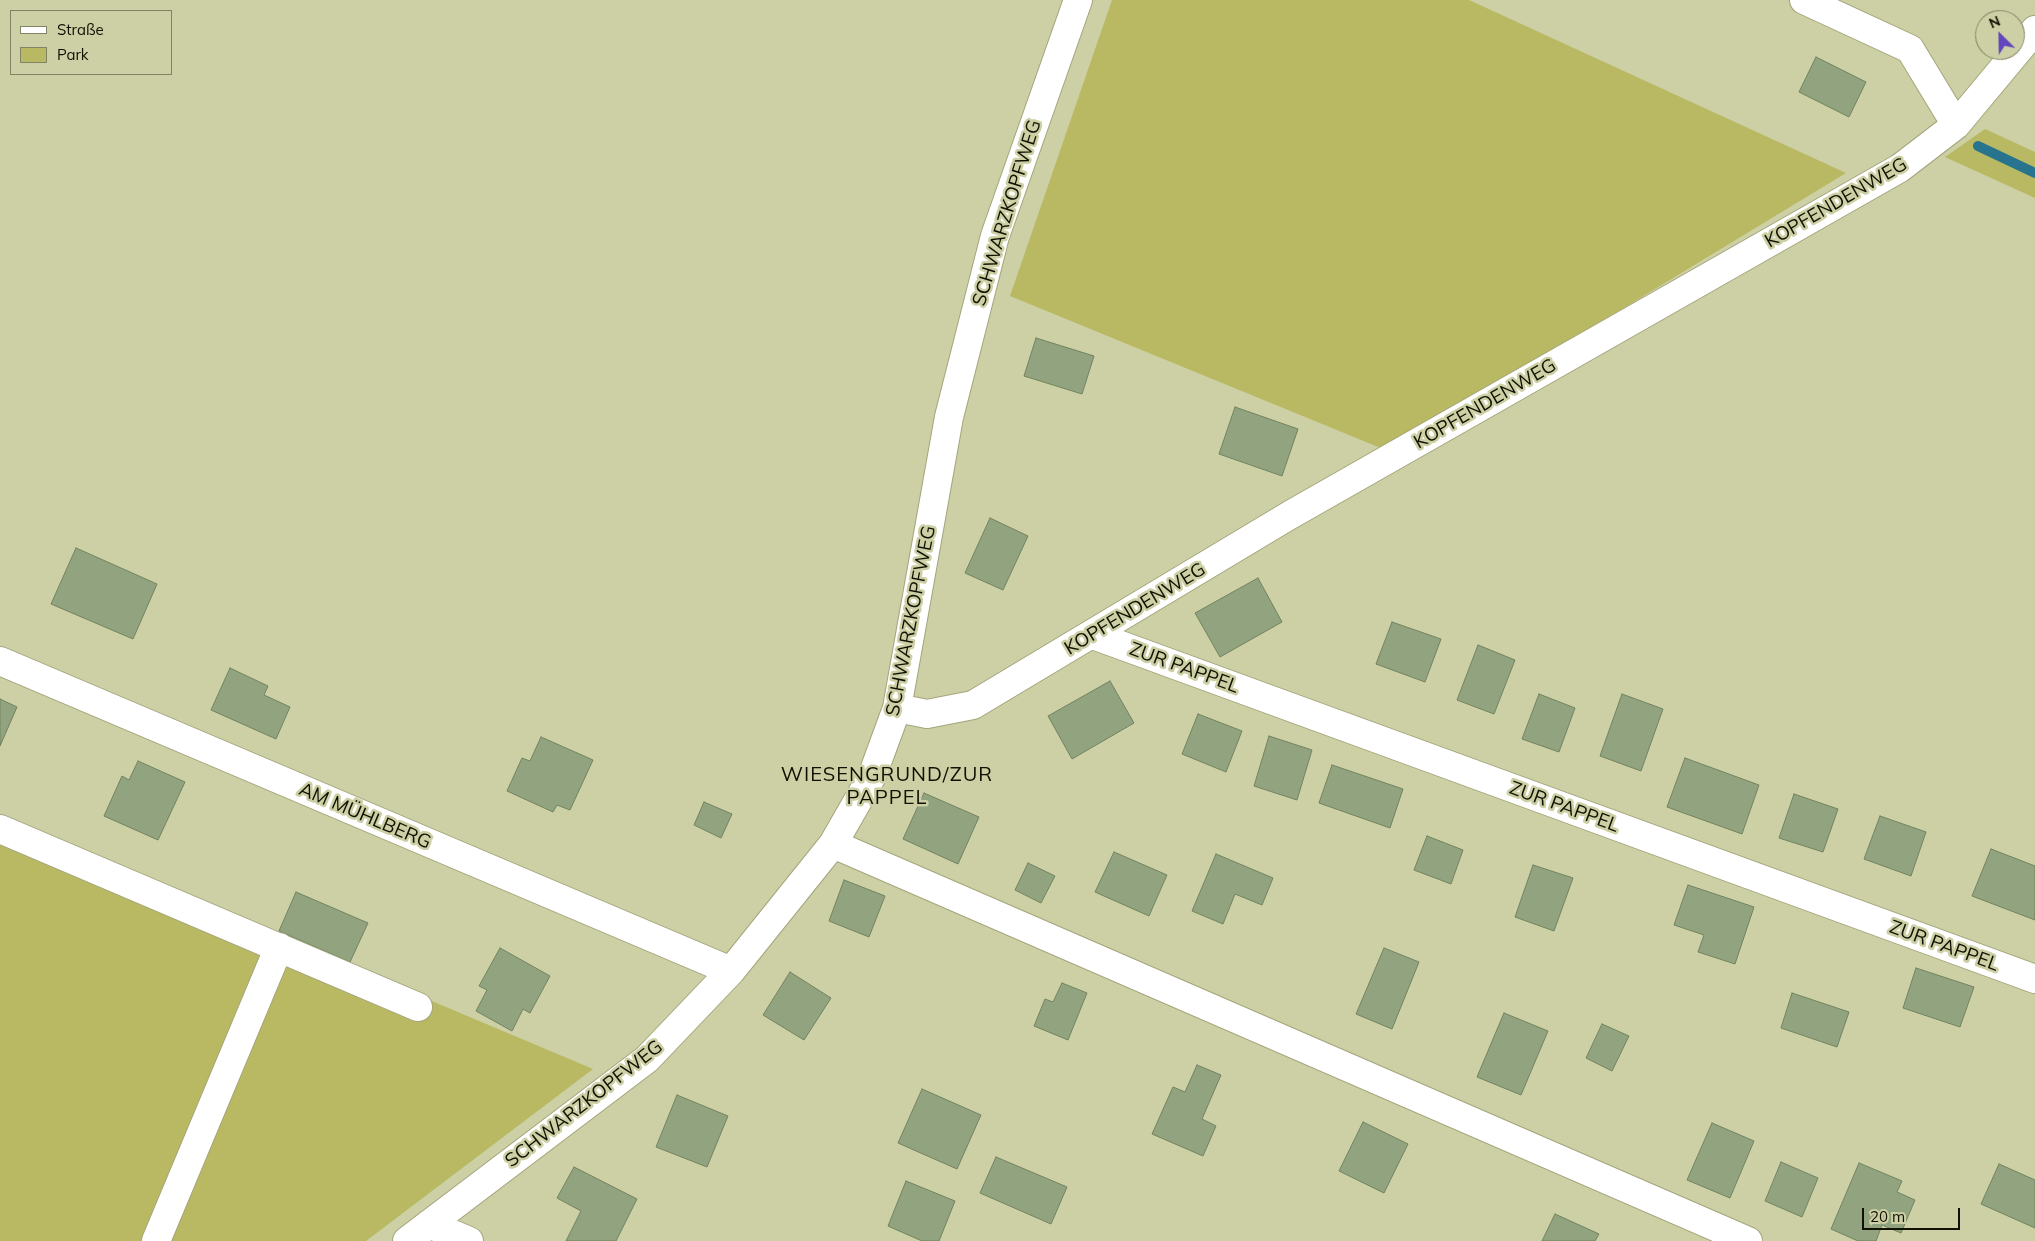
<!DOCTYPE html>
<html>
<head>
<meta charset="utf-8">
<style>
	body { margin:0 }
	#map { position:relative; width:2035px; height:1241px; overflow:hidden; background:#cdcfa4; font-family:Mulish,sans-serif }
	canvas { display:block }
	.legend { position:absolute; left:10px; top:10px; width:162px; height:65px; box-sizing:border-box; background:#cdcfa4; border:1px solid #818364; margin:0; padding:6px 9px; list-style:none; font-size:15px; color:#101003 }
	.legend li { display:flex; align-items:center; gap:10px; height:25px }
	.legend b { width:25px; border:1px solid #818364 }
	.north { position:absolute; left:1975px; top:10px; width:50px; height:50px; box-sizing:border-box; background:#cdcfa4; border:1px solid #818364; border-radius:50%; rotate:337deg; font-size:14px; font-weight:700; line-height:20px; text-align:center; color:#101003 }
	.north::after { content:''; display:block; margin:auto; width:18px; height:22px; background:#6345bd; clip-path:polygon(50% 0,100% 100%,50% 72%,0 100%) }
	.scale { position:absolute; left:1862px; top:1208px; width:98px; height:22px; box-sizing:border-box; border:2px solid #101003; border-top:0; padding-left:6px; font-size:15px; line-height:18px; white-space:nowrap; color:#101003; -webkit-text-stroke:4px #cdcfa4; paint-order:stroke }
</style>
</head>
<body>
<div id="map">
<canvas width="2035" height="1241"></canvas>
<ul class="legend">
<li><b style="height:6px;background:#fff"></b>Straße</li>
<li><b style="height:14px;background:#b8b962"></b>Park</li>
</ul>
<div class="north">N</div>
<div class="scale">20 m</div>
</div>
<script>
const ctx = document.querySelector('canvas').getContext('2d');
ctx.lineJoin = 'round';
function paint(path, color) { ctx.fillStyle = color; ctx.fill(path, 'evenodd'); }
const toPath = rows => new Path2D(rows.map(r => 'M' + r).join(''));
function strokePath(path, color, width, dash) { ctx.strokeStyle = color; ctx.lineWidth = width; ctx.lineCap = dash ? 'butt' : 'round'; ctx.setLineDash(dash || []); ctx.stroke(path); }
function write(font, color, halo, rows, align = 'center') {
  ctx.font = font + ' Mulish,sans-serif'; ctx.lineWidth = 5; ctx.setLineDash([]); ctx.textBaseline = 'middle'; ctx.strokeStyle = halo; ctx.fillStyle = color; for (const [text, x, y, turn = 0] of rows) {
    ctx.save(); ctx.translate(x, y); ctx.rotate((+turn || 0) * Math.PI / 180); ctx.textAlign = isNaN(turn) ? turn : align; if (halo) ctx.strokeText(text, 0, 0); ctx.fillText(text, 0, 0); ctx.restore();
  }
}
paint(toPath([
	[1112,0,1469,0,1846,173,1388,451,1010,296],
	[1985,129,2035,152,2035,198,1945,157],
	[0,819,593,1069,366,1241,0,1241]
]), '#b8b962');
strokePath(toPath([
	[1978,146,2035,173]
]), '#28748e', 10);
const building = toPath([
	[1816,57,1866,82,1849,117,1799,92,1816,57],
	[1036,338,1094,356,1082,394,1024,376,1036,338],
	[1235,407,1298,429,1282,476,1219,454,1235,407],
	[990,518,1028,536,1003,590,965,573,990,518],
	[76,548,157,584,133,639,51,604,76,548],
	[1258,578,1282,622,1220,657,1195,613,1258,578],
	[1392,622,1441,639,1425,682,1376,664,1392,622],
	[1478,645,1515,660,1494,714,1457,700,1478,645],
	[230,668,268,686,264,695,290,707,276,739,211,710,230,668],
	[1110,681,1134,723,1072,759,1048,716,1110,681],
	[1539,694,1575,708,1559,752,1522,739,1539,694],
	[1622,694,1663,709,1641,771,1600,756,1622,694],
	[0,699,17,707,0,746,0,699],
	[1198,714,1242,731,1226,772,1182,754,1198,714],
	[1269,736,1312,750,1297,800,1254,786,1269,736],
	[541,737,593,760,570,810,557,805,553,812,507,791,522,758,530,761,541,737],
	[1685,758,1759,785,1742,834,1667,807,1685,758],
	[138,761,185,782,158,840,104,816,122,776,129,780,138,761],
	[1332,765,1403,789,1390,828,1319,803,1332,765],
	[924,793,979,817,958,864,903,839,924,793],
	[1794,794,1838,809,1823,852,1779,838,1794,794],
	[704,802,732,814,721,838,694,825,704,802],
	[1880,816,1926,832,1911,876,1864,859,1880,816],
	[1427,836,1463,850,1451,884,1414,870,1427,836],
	[1991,849,2035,866,2035,920,1972,896,1991,849],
	[1114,852,1167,875,1149,916,1095,892,1114,852],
	[1216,854,1273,878,1262,905,1235,894,1223,924,1192,911,1216,854],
	[1028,863,1055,876,1041,903,1015,890,1028,863],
	[1533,865,1573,878,1554,931,1515,917,1533,865],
	[844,880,885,896,869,937,829,921,844,880],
	[1688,885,1754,907,1735,964,1698,952,1704,935,1674,925,1688,885],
	[296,892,368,923,350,962,279,931,296,892],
	[500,948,550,976,530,1013,523,1009,512,1031,476,1011,487,990,479,986,500,948],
	[1384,948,1419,962,1392,1029,1356,1014,1384,948],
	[1916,968,1974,987,1960,1027,1903,1008,1916,968],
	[790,972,831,998,804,1040,763,1015,790,972],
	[1062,983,1087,993,1068,1040,1034,1026,1045,999,1053,1002,1062,983],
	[1792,993,1849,1012,1837,1047,1781,1028,1792,993],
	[1504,1013,1548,1031,1521,1095,1477,1077,1504,1013],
	[1602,1024,1629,1036,1612,1071,1586,1058,1602,1024],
	[1197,1065,1221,1075,1202,1119,1216,1126,1203,1156,1152,1134,1173,1087,1185,1092,1197,1065],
	[922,1089,981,1115,957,1169,898,1143,922,1089],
	[677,1095,728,1116,707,1167,656,1147,677,1095],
	[1363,1122,1408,1144,1384,1193,1339,1171,1363,1122],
	[1712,1123,1754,1141,1730,1198,1687,1180,1712,1123],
	[996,1157,1067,1187,1051,1224,980,1193,996,1157],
	[1781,1162,1818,1178,1802,1217,1765,1201,1781,1162],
	[1859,1163,1902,1181,1897,1192,1915,1200,1901,1233,1882,1225,1876,1241,1858,1241,1831,1229,1859,1163],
	[1999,1164,2035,1180,2035,1228,1981,1204,1999,1164],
	[574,1167,637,1199,616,1241,566,1241,581,1211,557,1198,574,1167],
	[906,1181,955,1201,939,1241,922,1241,888,1226,906,1181],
	[1555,1214,1599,1234,1595,1241,1542,1241,1555,1214]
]);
paint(building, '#91a47f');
strokePath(building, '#71835f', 1);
const minor = toPath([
	[1804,0,1910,49,1956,125],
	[1093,635,2035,979],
	[0,661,731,971],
	[897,708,927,714,973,705,1290,515,1900,168,1956,125,2035,30],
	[0,829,418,1007],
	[833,844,1748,1241],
	[429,1224,469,1241],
	[156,1241,279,947],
	[407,1241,647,1059,731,971,833,844,872,776,897,708,949,417,995,236,1078,0]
]);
strokePath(minor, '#a4a57c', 30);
strokePath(minor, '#fff', 28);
write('19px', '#101003', '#cdcfa4', [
	["KOPFENDENWEG",1836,203,-30],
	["SCHWARZKOPFWEG",1007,213,-73],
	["KOPFENDENWEG",1485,404,-30],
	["KOPFENDENWEG",1135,609,-31],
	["SCHWARZKOPFWEG",911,621,-79],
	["ZUR PAPPEL",1184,668,20],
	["ZUR PAPPEL",1564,807,20],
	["AM MÜHLBERG",365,816,23],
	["ZUR PAPPEL",1944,946,20],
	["SCHWARZKOPFWEG",584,1104,-38]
]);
ctx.letterSpacing = '1px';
write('20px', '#101003', '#cdcfa4', [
	["WIESENGRUND/ZUR",887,775],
	["PAPPEL",887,798]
]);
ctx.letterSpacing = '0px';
</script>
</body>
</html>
